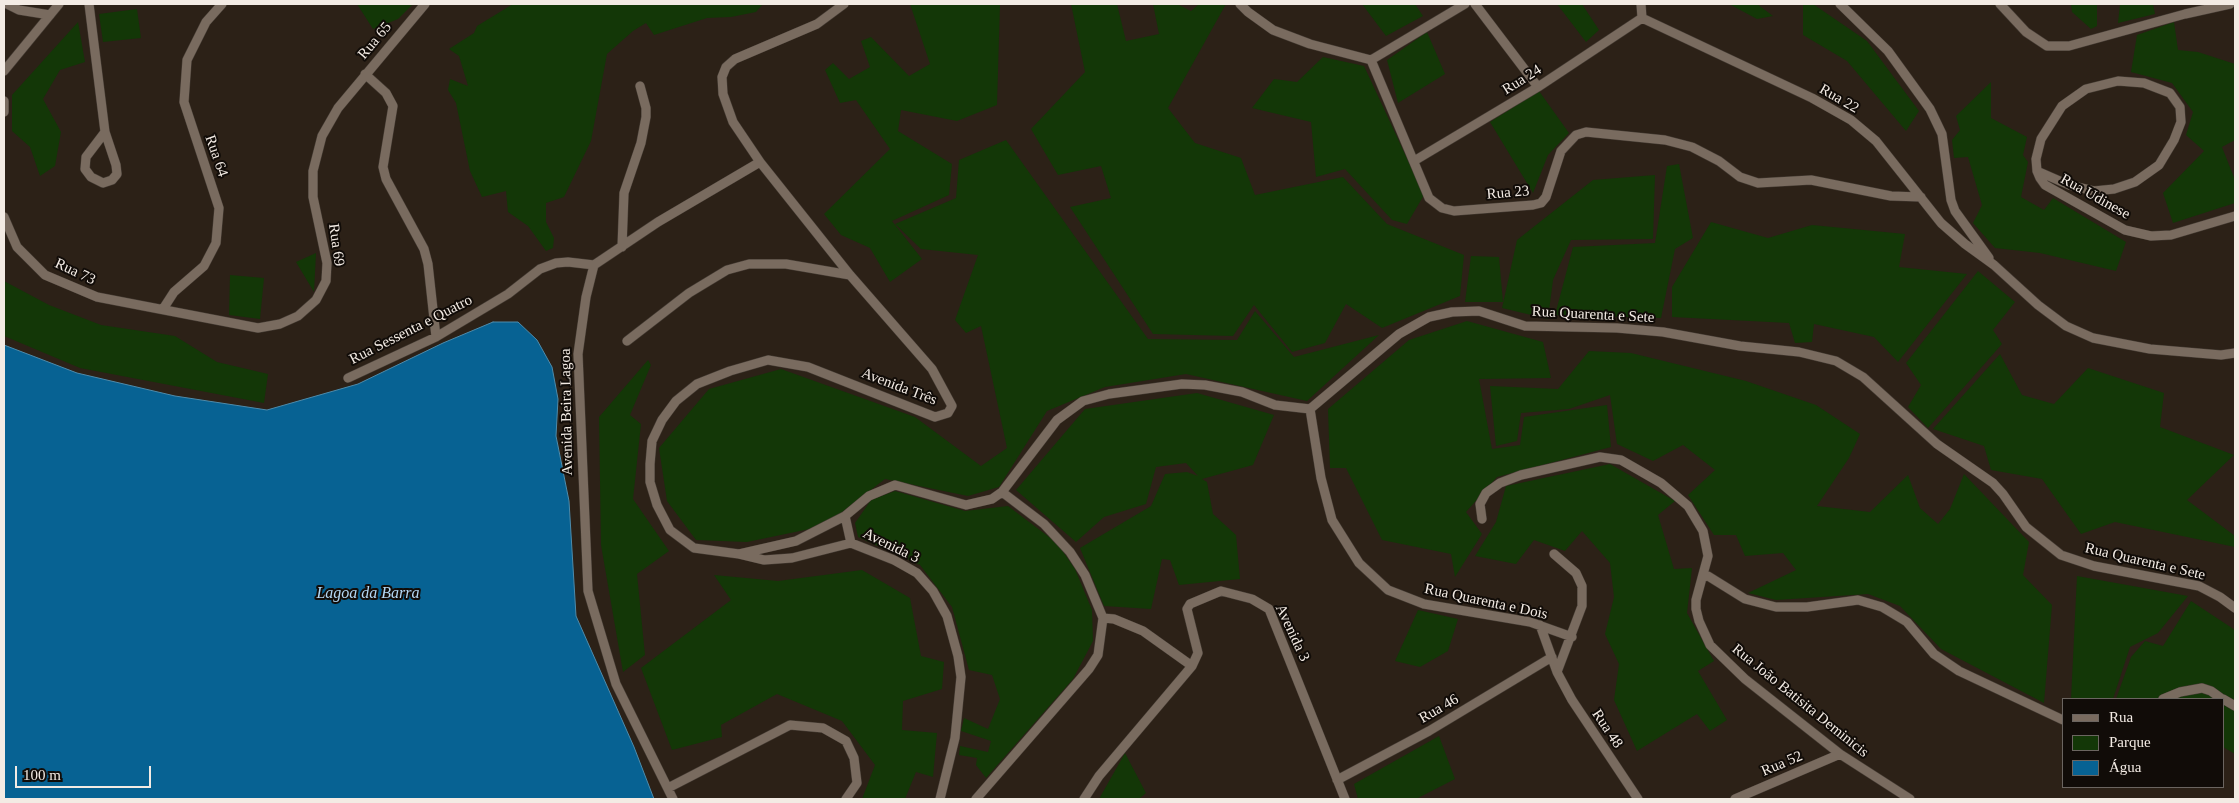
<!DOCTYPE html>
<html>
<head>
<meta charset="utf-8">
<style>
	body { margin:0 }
	#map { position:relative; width:2239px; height:803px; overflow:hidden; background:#2c2117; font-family:"Times New Roman",serif }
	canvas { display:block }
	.frame { position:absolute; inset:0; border:5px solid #f3ebe4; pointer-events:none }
	.legend { position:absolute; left:2062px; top:698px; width:162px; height:90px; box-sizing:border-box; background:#110c08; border:1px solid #6b6560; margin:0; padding:6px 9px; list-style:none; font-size:15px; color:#f3ebe4 }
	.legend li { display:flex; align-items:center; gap:10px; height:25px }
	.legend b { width:25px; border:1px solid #6b6560 }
	.scale { position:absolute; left:15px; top:766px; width:136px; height:22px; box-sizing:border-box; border:2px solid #f3ebe4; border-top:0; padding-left:6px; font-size:15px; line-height:18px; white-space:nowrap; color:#f3ebe4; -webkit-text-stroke:4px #110c08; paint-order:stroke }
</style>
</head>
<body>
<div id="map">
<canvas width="2239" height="803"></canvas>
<div class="frame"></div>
<ul class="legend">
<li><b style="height:6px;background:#796b5f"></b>Rua</li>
<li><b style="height:14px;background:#133707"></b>Parque</li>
<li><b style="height:14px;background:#076293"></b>Água</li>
</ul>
<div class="scale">100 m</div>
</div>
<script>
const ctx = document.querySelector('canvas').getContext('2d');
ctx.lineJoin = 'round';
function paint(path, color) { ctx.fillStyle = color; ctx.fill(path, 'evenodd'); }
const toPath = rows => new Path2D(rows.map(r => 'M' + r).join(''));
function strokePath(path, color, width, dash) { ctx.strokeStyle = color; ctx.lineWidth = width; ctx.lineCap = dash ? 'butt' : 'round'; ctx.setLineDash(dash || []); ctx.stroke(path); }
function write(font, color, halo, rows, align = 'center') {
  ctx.font = font + ' "Times New Roman",serif'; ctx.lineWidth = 4; ctx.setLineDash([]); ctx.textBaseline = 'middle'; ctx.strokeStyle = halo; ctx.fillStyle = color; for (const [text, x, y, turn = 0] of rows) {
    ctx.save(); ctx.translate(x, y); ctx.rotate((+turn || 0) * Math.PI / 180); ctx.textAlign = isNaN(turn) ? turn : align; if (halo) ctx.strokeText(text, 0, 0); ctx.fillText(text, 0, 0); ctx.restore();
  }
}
paint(toPath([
	[357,4,413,4,398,19,373,29],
	[513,4,763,4,756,12,731,17,707,18,654,35,646,23,633,31,607,54,591,141,564,197,546,203,546,222,554,238,553,248,546,251,528,226,508,212,506,191,482,197,470,171,456,103,448,90,450,79,468,86,459,56,449,49,474,33,477,26],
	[910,4,1000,4,997,105,957,121,901,110,898,131,952,164,949,195,892,221,922,259,890,282,870,248,841,235,824,214,890,149,856,100,840,103,825,70,833,63,849,79,870,67,861,41,871,37,909,76,930,64],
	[1071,4,1117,4,1126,41,1159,34,1153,4,1177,4,1191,11,1199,4,1226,4,1168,108,1195,143,1241,158,1255,195,1343,177,1387,224,1464,255,1460,296,1382,328,1346,304,1325,343,1292,352,1254,305,1233,336,1153,334,1070,207,1111,198,1101,166,1058,175,1031,129,1085,72],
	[1362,4,1415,4,1423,16,1386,36],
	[1557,4,1582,4,1599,30,1586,42],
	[1729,4,1757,4,1773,16,1757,19],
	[1803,4,1813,4,1867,41,1919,111,1906,131,1847,61,1803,35],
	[2071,4,2097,4,2097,26,2091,29,2072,12],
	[2120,4,2153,4,2155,14,2118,23],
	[137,9,141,38,103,42,99,14],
	[78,22,85,62,60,70,43,99,61,132,55,166,40,176,30,147,12,131,12,95],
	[2174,22,2178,50,2198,52,2235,64,2235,140,2222,147,2235,180,2235,203,2173,223,2163,193,2204,151,2186,135,2193,112,2172,83,2131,72,2137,35],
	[1427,32,1445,74,1398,103,1387,60],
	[1323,57,1364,66,1424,195,1407,224,1392,220,1345,169,1316,177,1311,122,1252,108,1274,79,1297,82],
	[1991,82,1991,118,2027,137,2023,155,2028,162,2021,197,2044,210,2053,198,2126,242,2116,271,2040,253,1995,248,1973,223,1982,205,1968,157,1954,158,1952,140,1960,130,1956,116],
	[1539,91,1569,133,1548,155,1533,193,1490,122],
	[1006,140,1148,339,1237,340,1255,311,1294,357,1379,335,1307,401,1186,374,1105,387,1047,411,999,487,968,496,885,479,824,526,747,542,696,540,667,501,659,448,709,389,781,369,915,417,981,466,1007,448,981,326,966,333,955,320,978,255,921,249,895,224,956,198,959,160],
	[1679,164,1693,238,1675,249,1661,318,1555,315,1573,247,1655,243,1667,166],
	[1655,175,1653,239,1571,240,1553,280,1548,319,1502,308,1517,240,1593,180],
	[1711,222,1768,238,1812,225,1905,234,1899,267,1967,274,1898,362,1874,337,1814,324,1812,342,1795,343,1789,323,1672,317,1672,287],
	[316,253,314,292,296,262],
	[1471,256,1499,257,1503,302,1465,302],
	[1978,271,2015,302,1993,330,2002,344,1928,428,1908,407,1921,385,1906,363],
	[230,275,264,278,260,319,229,315],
	[4,281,49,305,101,325,175,336,217,362,268,374,264,403,80,368,4,336],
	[1467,321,1543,342,1551,378,1479,379,1492,449,1520,445,1524,417,1607,405,1611,447,1497,477,1466,512,1482,534,1455,577,1451,554,1382,540,1346,468,1330,468,1328,409,1409,340],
	[1589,351,1631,353,1746,381,1816,405,1860,434,1849,458,1817,506,1870,512,1908,475,1920,508,1938,524,1950,509,1964,474,2029,542,2023,575,2052,605,2044,703,1941,649,1900,606,1868,594,1776,600,1748,593,1796,570,1783,553,1745,556,1736,535,1714,535,1688,495,1715,470,1683,445,1653,461,1617,444,1610,395,1569,409,1521,413,1517,441,1496,446,1490,386,1558,389],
	[2000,354,2022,395,2054,404,2088,368,2164,393,2160,427,2234,455,2187,500,2235,536,2235,547,2115,522,2081,534,2042,479,1991,470,1984,446,1933,429],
	[648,360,651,365,630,415,641,424,633,499,669,551,637,574,645,655,623,672,601,545,599,417],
	[1197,393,1274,415,1253,465,1202,479,1207,482,1213,514,1236,535,1240,579,1179,585,1170,560,1162,559,1151,609,1104,606,1080,548,1151,506,1165,474,1187,472,1198,476,1186,463,1156,467,1146,504,1104,517,1076,542,1016,490,1085,409],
	[1610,464,1675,501,1658,515,1674,569,1692,568,1687,613,1714,661,1698,671,1727,720,1710,731,1697,714,1637,751,1614,700,1619,664,1605,634,1614,597,1610,563,1582,531,1565,551,1534,540,1516,564,1475,556,1496,522,1506,486],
	[895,491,965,511,1008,506,1057,543,1075,569,1092,610,1093,641,1073,679,986,778,976,765,977,758,959,755,960,746,988,752,991,741,961,731,964,718,988,729,1000,699,992,675,969,670,952,607,920,565,858,537,855,523,871,500],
	[862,570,910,598,921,656,944,662,942,689,903,701,902,730,937,733,933,777,916,772,905,799,862,799,875,765,842,721,777,694,721,725,722,737,672,750,641,668,731,600,714,575,778,581],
	[2077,576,2188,596,2158,633,2130,647,2113,699,2071,699],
	[2191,601,2235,630,2235,754,2223,747,2223,699,2116,699,2131,657,2145,641,2163,646],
	[1418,610,1458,619,1448,651,1420,667,1395,661],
	[1439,736,1455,779,1416,799,1358,799,1354,784],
	[1125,753,1146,793,1139,799,1099,799]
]), '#133707');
const water = toPath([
	[493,322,518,322,537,340,552,367,558,399,556,436,569,501,576,616,634,747,654,799,4,799,4,345,77,373,175,396,267,410,358,384,443,343,493,322]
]);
paint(water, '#076293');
strokePath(water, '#4e8bab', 1);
const minor = toPath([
	[7,4,19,10,50,15],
	[89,4,105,132,116,165,117,174,112,180,103,183,91,177,85,169,86,157,105,132],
	[1240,4,1248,12,1273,30,1310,44,1371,60,1429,198,1442,208,1454,211,1533,205,1541,203,1546,197,1561,151,1576,135,1586,132,1665,140,1692,147,1719,161,1740,177,1758,183,1811,180,1891,196,1921,197],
	[1475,4,1538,87],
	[1641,4,1642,18,1812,98,1851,120,1876,141,1941,223,1965,244,1994,265,2038,305,2066,326,2093,338,2150,349,2221,355,2235,353],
	[1840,4,1888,51,1930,109,1942,134,1951,200,1955,211,1989,258],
	[2000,4,2026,32,2047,46,2069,46,2185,14,2230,4],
	[1371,60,1465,4],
	[4,71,59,4],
	[365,74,386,93,393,106,383,167,386,179,424,249,428,264,436,337],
	[4,101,4,112],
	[1414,161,1538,87,1642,18],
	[760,162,850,275,932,369,952,406,948,413,935,417,808,367,768,360,730,371,697,384,676,401,662,420,652,441,650,464,650,482,657,505,670,530,694,548,739,554,796,541,845,516,869,496,895,485,966,505,992,499,1002,492,1057,420,1083,401,1109,394,1182,384,1205,385,1242,392,1275,405,1310,409,1399,334,1429,317,1452,312,1479,311,1525,326,1617,328,1663,332,1740,346,1799,352,1836,361,1863,377,1937,444,1993,483,2003,494,2026,527,2061,555,2094,566,2199,586,2220,597,2235,608],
	[2037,171,2069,185,2094,191,2114,189,2135,182,2159,165,2174,140,2181,122,2180,107,2170,93,2144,83,2118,81,2086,89,2062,106,2041,139,2036,159,2037,171,2040,178,2045,185,2125,230,2151,236,2171,235,2235,216],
	[4,217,17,247,45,275,97,297,258,328,280,324,298,316,316,300,326,281,327,263,313,197,313,171,322,136,338,108,425,4],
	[622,247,624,193,641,143,646,117,646,108,640,86],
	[163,309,174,292,204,266,216,243,219,208,184,102,187,60,206,22,222,4],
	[627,341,689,293,727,270,749,264,786,264,850,275],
	[348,378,436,337,508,294,540,269,556,263,568,262,594,265],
	[1310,409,1321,478,1332,520,1359,563,1388,590,1424,604,1530,622,1572,637],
	[1002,492,1044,524,1070,552,1085,575,1103,618],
	[845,516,851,543,894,560,917,573,933,591,947,616,958,656,961,677,955,738,940,799],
	[1482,519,1480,504,1486,493,1500,483,1521,475,1600,457,1621,460,1661,483,1688,506,1703,531,1708,556,1696,600,1696,609,1699,621,1710,645,1745,679,1840,754,1910,799],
	[739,554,764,560,792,558,851,543],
	[1554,554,1576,573,1582,586,1582,606,1557,672],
	[1704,577,1708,576,1745,599,1776,607,1807,607,1858,600,1882,607,1907,622,1934,654,1959,671,2063,720],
	[1540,625,1557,672,1572,700,1638,799],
	[2163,699,2180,692,2202,688,2211,691,2222,699],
	[2223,699,2235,706],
	[1337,780,1429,731,1552,657],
	[668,788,790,725,823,728,846,741,854,758,857,783,846,799],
	[673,799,616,684,588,591,578,354,586,297,594,265,658,222,760,162,733,122,723,94,722,77,726,67,735,59,817,24,844,4],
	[976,799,1089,669,1098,655,1103,618,1114,619,1143,631,1192,666],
	[1084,799,1099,776,1192,666,1198,653,1187,609,1190,604,1221,591,1252,599,1269,609,1345,799],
	[1735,799,1840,754]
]);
strokePath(minor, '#453c34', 10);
strokePath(minor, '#796b5f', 9);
write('15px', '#f3ebe4', '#110c08', [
	["Rua 65",375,41,-50],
	["Rua 24",1522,80,-32],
	["Rua 22",1839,99,30],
	["Rua 64",216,156,71],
	["Rua 23",1508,193,-5],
	["Rua Udinese",2095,197,29],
	["Rua 69",336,245,82],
	["Rua 73",75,272,25],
	["Rua Quarenta e Sete",1593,315,3],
	["Rua Sessenta e Quatro",411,330,-27],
	["Avenida Três",899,387,21],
	["Avenida Beira Lagoa",567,412,-91],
	["Avenida 3",891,546,26],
	["Rua Quarenta e Sete",2145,562,13],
	["Rua Quarenta e Dois",1486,602,12],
	["Avenida 3",1292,633,65],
	["Rua João Batisita Deminicis",1800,701,39],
	["Rua 46",1439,709,-30],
	["Rua 48",1607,729,56],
	["Rua 52",1782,764,-23]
]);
write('italic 16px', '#b3d8f5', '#110c08', [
	["Lagoa da Barra",368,594]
]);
</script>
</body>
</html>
